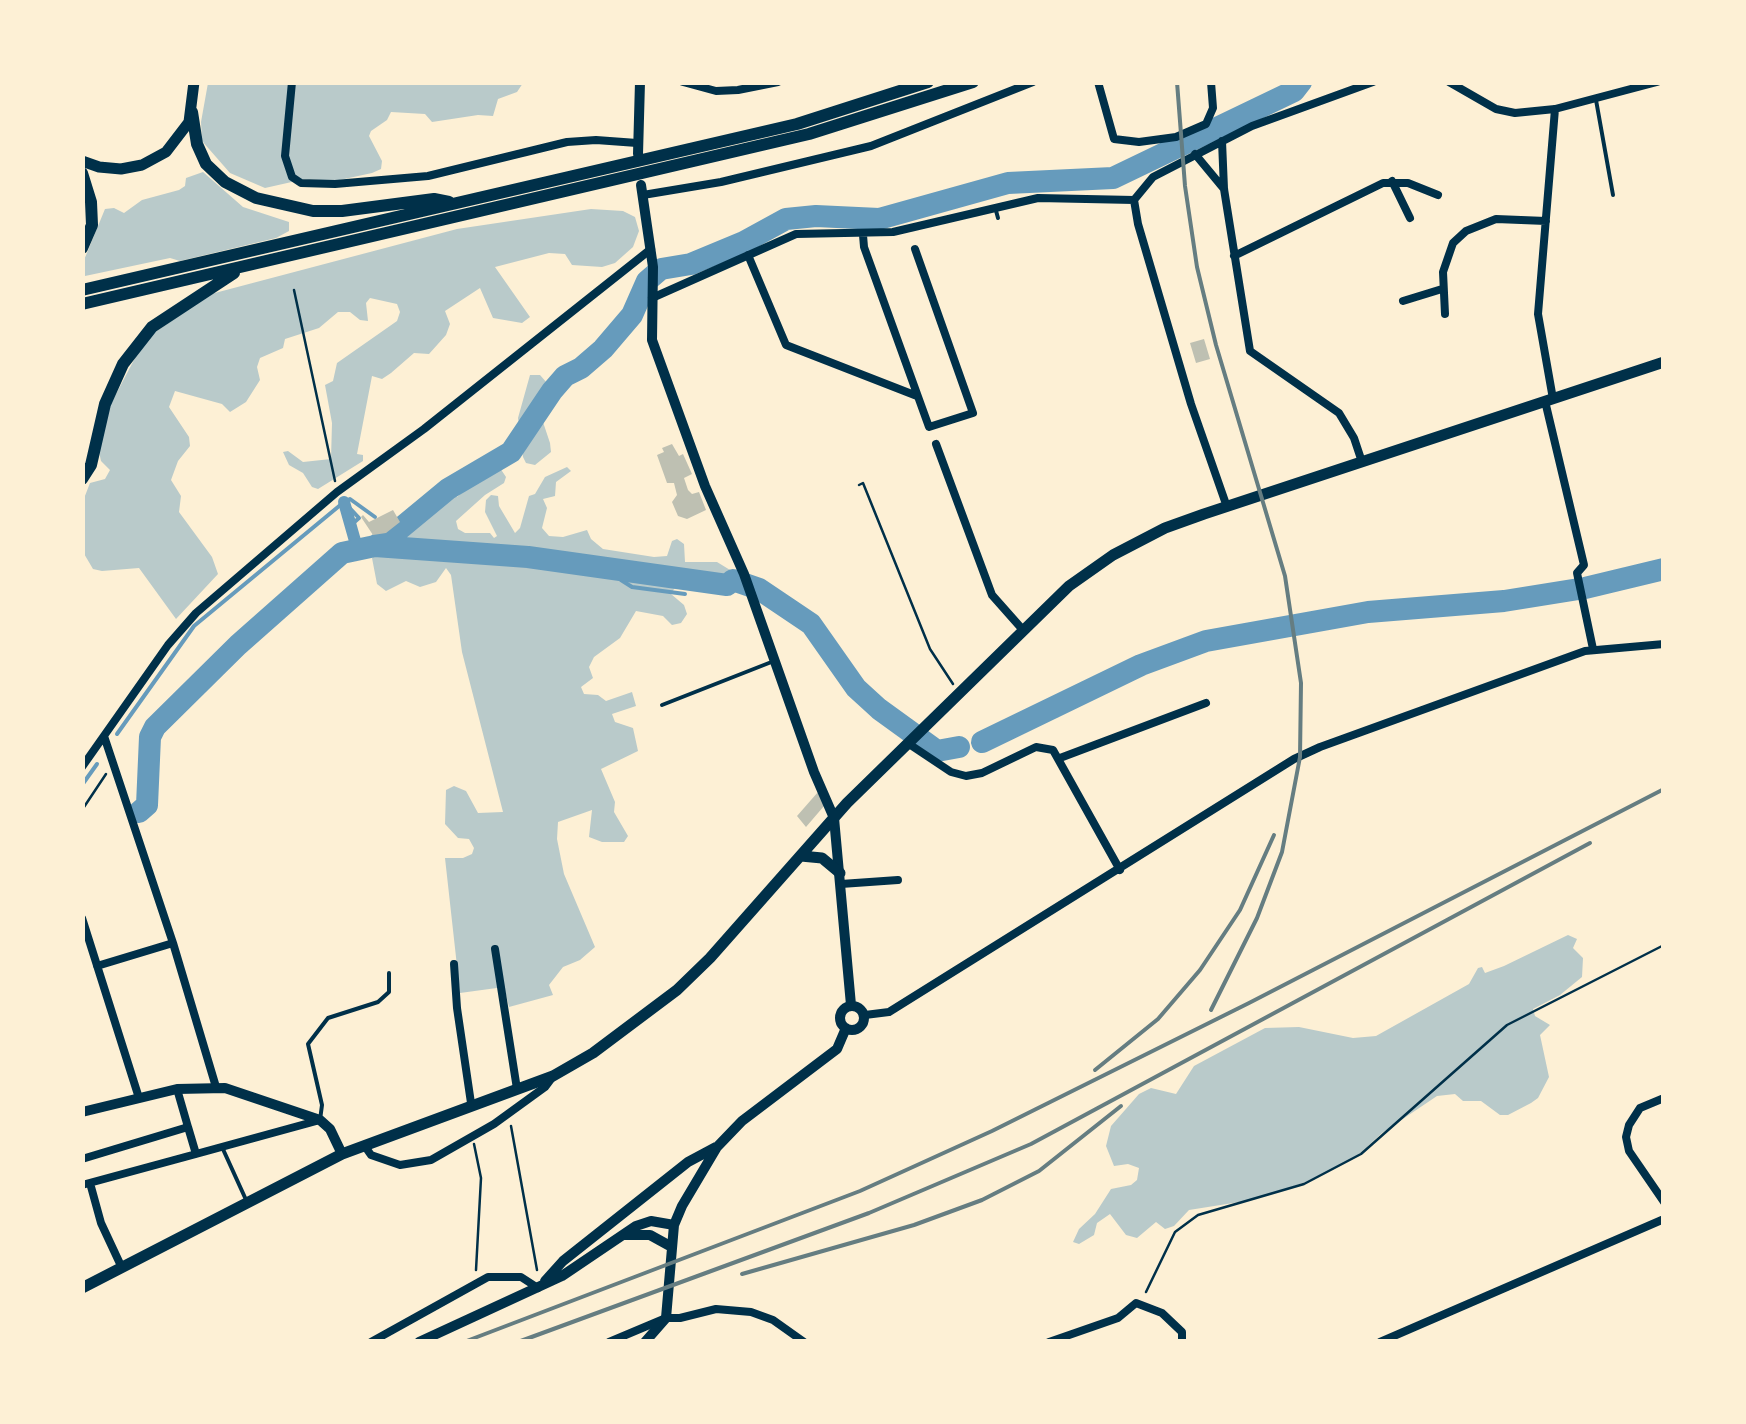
<!DOCTYPE html>
<html>
<head>
<meta charset="utf-8">
<style>
	body { margin:0 }
	#map { position:relative; width:1746px; height:1424px; overflow:hidden; background:#fdf0d5; font-family:"Archivo Narrow",sans-serif }
	canvas { display:block }
	.frame { position:absolute; inset:0; border:85px solid #fdf0d5; pointer-events:none }
</style>
</head>
<body>
<div id="map">
<canvas width="1746" height="1424"></canvas>
<div class="frame"></div>
</div>
<script>
const ctx = document.querySelector('canvas').getContext('2d');
ctx.lineJoin = 'round';
function paint(path, color) { ctx.fillStyle = color; ctx.fill(path, 'evenodd'); }
const toPath = rows => new Path2D(rows.map(r => 'M' + r).join(''));
function strokePath(path, color, width, dash) { ctx.strokeStyle = color; ctx.lineWidth = width; ctx.lineCap = dash ? 'butt' : 'round'; ctx.setLineDash(dash || []); ctx.stroke(path); }
paint(toPath([
	[208,83,523,83,517,92,498,99,493,116,478,115,432,122,425,114,391,112,387,120,371,131,369,136,382,161,381,169,372,173,335,181,305,179,265,188,230,173,202,141,201,122],
	[203,172,243,207,289,222,289,231,276,238,180,261,170,258,85,276,84,260,105,209,114,208,124,213,142,200,179,190,185,186,186,178],
	[591,209,623,211,635,217,639,231,633,247,615,263,602,267,572,265,565,254,549,253,495,267,530,317,522,323,493,318,480,288,445,311,450,324,446,335,429,354,414,353,391,373,382,379,372,376,357,454,363,455,363,461,318,489,312,487,303,473,289,465,283,452,288,451,303,462,331,459,332,423,325,385,333,381,337,363,397,321,400,312,397,304,370,298,366,303,368,321,360,320,350,312,338,312,319,328,285,339,283,348,260,358,257,367,260,380,246,402,230,412,222,404,175,391,169,407,189,437,190,446,178,461,171,480,181,496,179,512,212,557,218,574,176,619,139,568,102,571,93,569,83,552,83,501,90,483,105,479,110,470,101,461,95,434,145,339,211,294,457,229],
	[530,375,540,375,547,383,541,416,550,443,551,452,535,465,526,463,523,457,518,418],
	[494,459,506,477,504,483,485,495,456,521,458,529,465,533,490,533,494,538,497,536,485,512,486,500,491,495,498,496,499,506,515,533,520,528,529,496,535,494,545,477,567,467,571,471,556,482,555,496,543,499,547,508,542,528,549,536,563,537,587,530,591,539,603,549,654,557,667,556,672,541,677,539,684,544,685,562,717,562,735,573,734,581,694,580,674,589,671,594,684,605,687,614,681,623,672,625,663,616,636,611,620,638,594,657,589,667,593,678,581,687,584,694,598,695,606,701,632,692,636,706,612,714,615,722,633,728,638,751,601,769,615,802,614,812,628,836,624,842,602,842,589,837,592,810,558,822,557,839,564,874,595,947,580,960,563,967,549,985,553,995,509,1007,504,987,460,993,445,858,463,858,472,854,474,848,469,839,458,838,445,824,446,790,454,786,466,791,478,813,503,812,462,652,451,575,446,568,436,582,420,587,406,581,386,591,377,584,372,558,409,532,420,507,438,484,447,482,457,497,476,481,485,460],
	[1568,935,1577,939,1573,948,1583,958,1582,977,1560,995,1533,1009,1535,1016,1550,1025,1540,1035,1549,1077,1538,1098,1531,1103,1508,1115,1500,1115,1481,1101,1463,1101,1455,1094,1437,1096,1382,1133,1358,1155,1312,1180,1252,1200,1189,1210,1174,1226,1165,1229,1156,1222,1137,1238,1126,1235,1110,1214,1097,1223,1094,1235,1079,1244,1073,1242,1079,1229,1095,1214,1111,1189,1131,1185,1137,1180,1139,1168,1128,1164,1114,1166,1106,1146,1111,1126,1139,1094,1151,1088,1176,1094,1194,1066,1265,1028,1299,1027,1353,1038,1376,1036,1469,984,1478,968,1482,967,1485,973,1504,966]
]), '#b9caca');
strokePath(toPath([
	[345,503,359,518,350,526,357,548],
	[611,568,621,580,632,587,685,594],
	[117,734,194,626,344,502,350,499,375,517],
	[82,785,97,764]
]), '#669bbc', 4);
strokePath(toPath([
	[344,502,357,548]
]), '#669bbc', 12);
strokePath(toPath([
	[375,546,528,557,727,585,733,580,759,589,811,624,856,688,879,709,937,751,959,747],
	[982,742,1141,665,1206,641,1368,612,1504,601,1585,588,1664,569],
	[139,812,147,805,150,737,155,727,238,645,342,553,375,546,390,537,448,489,511,452,552,391,565,376,581,368,603,349,632,315,647,281,661,269,691,264,744,242,786,219,816,216,879,219,1008,183,1113,178,1294,91,1301,82]
]), '#669bbc', 22);
paint(toPath([
	[1204,339,1210,359,1196,363,1190,343],
	[672,444,679,456,683,454,692,474,684,478,688,490,692,494,699,492,706,510,687,519,678,516,672,502,677,495,674,483,667,483,657,455,664,452,662,448],
	[393,510,400,522,386,533,373,535,361,517,363,515,369,522],
	[818,792,824,806,806,827,797,816]
]), '#bec0b2');
strokePath(toPath([
	[294,290,335,481],
	[859,485,863,483,930,649,953,684],
	[82,810,106,774],
	[511,1126,537,1270],
	[474,1144,481,1178,476,1270],
	[1146,1292,1175,1232,1198,1215,1304,1184,1361,1154,1507,1025,1664,945]
]), '#003049', 2.5);
strokePath(toPath([
	[1596,100,1613,195],
	[995,207,998,218],
	[662,705,774,661],
	[320,1120,322,1105,308,1044,328,1018,378,1002,389,992,389,973],
	[222,1147,247,1202]
]), '#003049', 4);
strokePath(toPath([
	[292,82,285,156,292,177,301,183,335,184,428,176,567,142,596,140,637,143],
	[683,82,716,91,738,90,778,82],
	[1098,82,1114,139,1139,142,1176,137,1206,124,1213,108,1211,82],
	[1449,82,1496,109,1515,113,1555,109,1657,82],
	[1222,141,1224,189,1250,351,1339,413,1354,438,1362,462],
	[1195,154,1224,189],
	[1392,181,1410,218],
	[643,195,721,182,871,146,1033,82],
	[1134,200,1138,224,1191,404,1227,507],
	[1134,200,1153,177,1252,126,1373,82],
	[863,235,864,247,929,427,973,413,915,249],
	[748,255,786,345,917,396],
	[1234,256,1383,183,1408,183,1438,195],
	[652,298,796,234,893,232,1038,198,1134,200],
	[1403,301,1442,289],
	[1445,314,1443,272,1453,243,1466,231,1496,219,1546,221],
	[1553,399,1538,314,1555,109],
	[1545,401,1584,565,1577,573,1593,649],
	[936,444,992,595,1023,630],
	[104,736,173,943,216,1087],
	[909,744,951,772,966,776,982,773,1036,747,1053,750,1120,870],
	[1060,758,1206,703],
	[82,767,168,645,196,613,337,492,424,429,651,249],
	[841,884,898,880],
	[82,918,139,1098],
	[495,949,517,1089],
	[454,964,457,1008,471,1103],
	[97,966,173,943],
	[865,1015,889,1012,1294,759,1320,747,1585,651,1664,644],
	[177,1089,188,1127],
	[1664,1098,1640,1108,1629,1125,1626,1137,1629,1151,1664,1202],
	[364,1145,371,1155,400,1165,431,1160,494,1124,545,1087,551,1079],
	[196,1154,320,1120],
	[82,1159,188,1127,196,1154,82,1185],
	[90,1183,101,1223,122,1268],
	[371,1342,488,1277,521,1277,538,1288],
	[609,1342,666,1318,680,1318,716,1309,751,1312,773,1320,804,1342],
	[1049,1342,1118,1318,1136,1303,1162,1313,1182,1332,1182,1342],
	[1380,1342,1664,1219]
]), '#003049', 8);
strokePath(toPath([
	[638,154,640,82],
	[641,185,653,267,652,340,705,486,744,574,814,772,834,818,851,1005],
	'840 1018a12 12 0 1 1 24 0a12 12 0 1 1-24 0Z',
	[82,1112,177,1089,225,1088,320,1120,330,1129,342,1154],
	[625,1235,650,1235,670,1246],
	[545,1281,563,1261,688,1162,716,1147],
	[419,1342,562,1276,636,1226,651,1221,674,1225],
	[645,1342,666,1318,674,1225,682,1206,717,1147,742,1121,837,1049,846,1028]
]), '#003049', 10);
strokePath(toPath([
	[82,161,99,167,121,169,142,165,166,152,189,122,194,82],
	[801,856,822,858,840,873],
	[82,1288,342,1154,553,1076,593,1053,677,990,710,958,847,803,1069,586,1113,555,1165,528,1204,514,1664,362]
]), '#003049', 11);
strokePath(toPath([
	[192,112,197,144,206,164,225,182,256,198,313,211,342,211,434,199,449,202],
	[82,173,91,202,92,225,82,248],
	[82,290,797,124,928,82],
	[82,304,809,134,973,82],
	[82,479,91,465,105,404,123,364,152,327,234,273]
]), '#003049', 12);
strokePath(toPath([
	[1177,82,1185,186,1197,267,1216,345,1285,576,1301,683,1300,757,1282,852,1257,918,1211,1010],
	[1095,1070,1158,1019,1200,970,1240,910,1274,835],
	[742,1274,914,1225,982,1200,1039,1171,1121,1106],
	[464,1342,860,1191,992,1131,1249,1003,1664,789],
	[518,1342,869,1213,1031,1144,1590,843]
]), '#657d81', 4);
</script>
</body>
</html>
